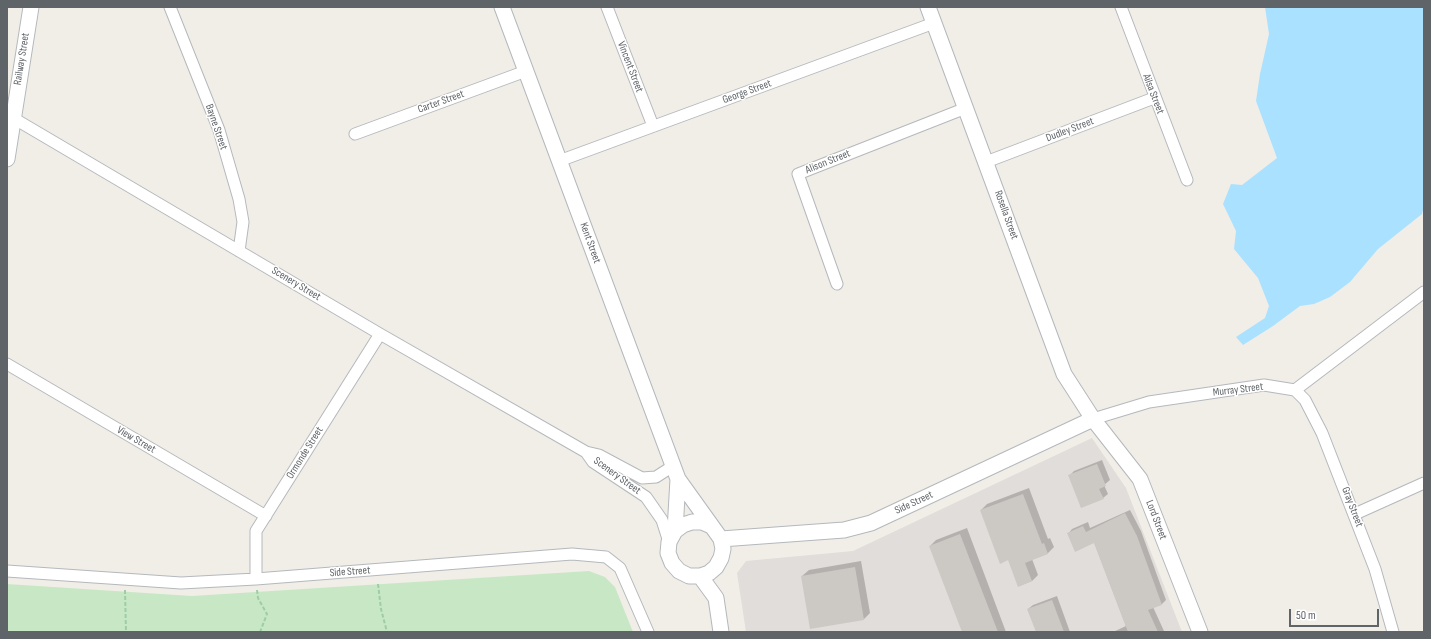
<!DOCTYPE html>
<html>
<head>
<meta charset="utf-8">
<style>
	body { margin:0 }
	#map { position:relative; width:1431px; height:639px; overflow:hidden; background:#f1eee8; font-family:"Sofia Sans Condensed",sans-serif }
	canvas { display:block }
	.frame { position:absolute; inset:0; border:8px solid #5f6468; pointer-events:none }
	.scale { position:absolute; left:1289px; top:609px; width:90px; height:18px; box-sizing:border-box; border:2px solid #5f6468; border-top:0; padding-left:5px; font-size:12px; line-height:14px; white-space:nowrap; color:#5f6468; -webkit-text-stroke:3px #fff; paint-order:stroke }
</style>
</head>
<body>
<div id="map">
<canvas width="1431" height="639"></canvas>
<div class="frame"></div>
<div class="scale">50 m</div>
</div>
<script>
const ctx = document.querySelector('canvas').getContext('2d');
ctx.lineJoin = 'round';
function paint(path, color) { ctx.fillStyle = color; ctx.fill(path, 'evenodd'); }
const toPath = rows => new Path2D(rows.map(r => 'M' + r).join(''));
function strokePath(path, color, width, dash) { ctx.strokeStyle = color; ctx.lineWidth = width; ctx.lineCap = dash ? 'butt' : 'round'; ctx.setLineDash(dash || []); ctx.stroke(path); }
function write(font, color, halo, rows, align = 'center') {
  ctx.font = font + ' "Sofia Sans Condensed",sans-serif'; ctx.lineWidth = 3; ctx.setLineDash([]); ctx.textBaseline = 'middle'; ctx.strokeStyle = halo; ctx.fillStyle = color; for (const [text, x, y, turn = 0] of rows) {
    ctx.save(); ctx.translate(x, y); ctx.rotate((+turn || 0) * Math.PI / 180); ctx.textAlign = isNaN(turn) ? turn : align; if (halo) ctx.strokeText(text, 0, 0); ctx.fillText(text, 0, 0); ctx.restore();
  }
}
paint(toPath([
	[1092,438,1126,488,1182,632,746,632,737,573,746,561,853,551]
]), '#e0ddda');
paint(toPath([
	[589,571,605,577,615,587,633,632,7,632,7,584,192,596]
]), '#c8e8c5');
paint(toPath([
	[1265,7,1424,7,1424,206,1422,214,1378,249,1350,282,1330,297,1314,304,1300,306,1273,326,1243,345,1236,337,1265,318,1269,306,1258,278,1234,249,1236,231,1223,204,1231,184,1242,185,1277,158,1256,101,1260,74,1269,34]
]), '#aae1ff');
paint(toPath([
	[1102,460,1110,480,1104,485,1108,494,1103,498,1069,476,1074,471],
	[1029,488,1048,539,1050,538,1054,547,1048,553,1032,559,1038,575,1032,581,1019,586,1009,559,981,510,987,504],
	[1130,510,1141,531,1166,600,1162,604,1153,607,1164,631,1162,632,1113,632,1126,626,1094,542,1068,534,1072,529,1088,522,1090,528],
	[967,528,1006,632,963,632,930,546,936,540],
	[861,561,870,613,864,619,802,576,809,570],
	[1057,596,1070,632,1037,632,1028,609,1033,605]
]), '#0003');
paint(toPath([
	[1097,464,1106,486,1099,489,1104,499,1081,508,1068,475],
	[1023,494,1042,544,1044,543,1048,554,1025,563,1032,581,1018,587,1008,560,1000,564,980,510],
	[1125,513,1137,536,1162,605,1148,610,1158,632,1128,632,1094,543,1075,552,1067,533,1083,526,1086,532],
	[960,534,998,632,962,632,929,546],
	[855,567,864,620,810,629,801,576],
	[1052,600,1064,632,1036,632,1027,609]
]), '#ccc9c5');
const street = toPath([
	[170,7,219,130,239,199,243,222,239,251],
	[607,7,653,126],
	[1121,7,1187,180],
	[8,115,380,334,586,452,599,455,642,478,656,477,673,466],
	[355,134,526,71],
	[559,161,934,23],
	[986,162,1154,98],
	[837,284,798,174,966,108],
	[7,364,266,516],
	[1295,390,1305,400,1322,433,1375,569,1393,632],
	[1093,419,1149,402,1264,385,1295,390,1424,292],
	[586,452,593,462,646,497,662,520,669,542],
	[1355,514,1424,483],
	[7,571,181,583,256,579,572,554,606,557,620,568,648,632],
	[256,579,256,531,380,334]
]);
const secondary = toPath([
	[502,7,678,479,721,539,723,549,721,558,716,567,709,573,700,576,689,576,679,571,672,563,668,553,669,542,675,531,683,525,692,522,702,522,711,526],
	[928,7,1064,374,1093,419,1140,479,1200,632],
	[7,159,31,7],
	[675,531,678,479],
	[721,539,844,530,871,523,1093,419],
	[700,576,716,598,721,632]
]);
strokePath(street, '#b5b8bc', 13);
strokePath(secondary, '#b4b8bc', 17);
strokePath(toPath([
	[378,584,381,609,387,632],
	[125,590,126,632],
	[257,590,258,598,267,614,260,632]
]), '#9ecca7', 2, [4, 2]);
strokePath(street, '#fff', 11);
strokePath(secondary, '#fff', 15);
write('11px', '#5f6468', '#fff', [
	["Railway Street",22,59,-81],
	["Vincent Street",630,67,69],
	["George Street",747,92,-20],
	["Ailsa Street",1153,94,69],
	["Carter Street",441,102,-20],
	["Bayne Street",216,127,71],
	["Dudley Street",1070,130,-21],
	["Alison Street",828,162,-22],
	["Rosella Street",1006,215,70],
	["Kent Street",590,243,70],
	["Scenery Street",296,284,31],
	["Murray Street",1238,390,-7],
	["View Street",136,440,30],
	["Ormonde Street",305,453,-58],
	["Scenery Street",617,476,36],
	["Side Street",914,503,-25],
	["Gray Street",1352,507,69],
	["Lord Street",1156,520,69],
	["Side Street",350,572,-4]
]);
</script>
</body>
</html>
